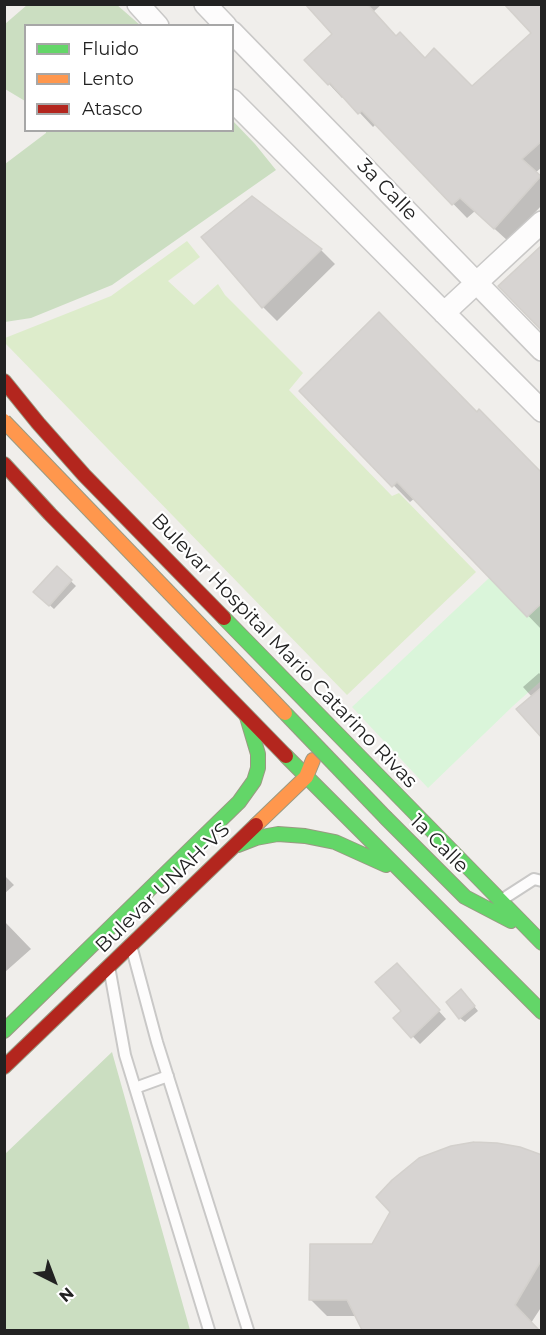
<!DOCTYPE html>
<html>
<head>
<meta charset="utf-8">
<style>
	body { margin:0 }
	#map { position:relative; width:546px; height:1335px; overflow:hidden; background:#f0eeeb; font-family:Montserrat,sans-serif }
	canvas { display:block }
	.frame { position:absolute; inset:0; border:6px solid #222; pointer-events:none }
	.legend { position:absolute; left:24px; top:24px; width:210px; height:108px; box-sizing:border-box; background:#fff; border:2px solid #a7a7a7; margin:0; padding:8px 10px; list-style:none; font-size:18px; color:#222 }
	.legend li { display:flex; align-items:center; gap:12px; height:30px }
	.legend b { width:30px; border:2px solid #a7a7a7 }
	.north { position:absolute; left:24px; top:1251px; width:60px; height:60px; -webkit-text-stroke:4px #fff; paint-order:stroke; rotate:138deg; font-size:16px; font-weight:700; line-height:24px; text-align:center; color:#222 }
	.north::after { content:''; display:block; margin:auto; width:21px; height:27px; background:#222; clip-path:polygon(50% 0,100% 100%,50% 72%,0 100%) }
</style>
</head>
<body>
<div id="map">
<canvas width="546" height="1335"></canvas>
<div class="frame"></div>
<ul class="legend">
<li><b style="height:8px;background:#63d668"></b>Fluido</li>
<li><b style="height:8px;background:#ff974d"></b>Lento</li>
<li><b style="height:8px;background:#b3261e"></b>Atasco</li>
</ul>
<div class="north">N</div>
</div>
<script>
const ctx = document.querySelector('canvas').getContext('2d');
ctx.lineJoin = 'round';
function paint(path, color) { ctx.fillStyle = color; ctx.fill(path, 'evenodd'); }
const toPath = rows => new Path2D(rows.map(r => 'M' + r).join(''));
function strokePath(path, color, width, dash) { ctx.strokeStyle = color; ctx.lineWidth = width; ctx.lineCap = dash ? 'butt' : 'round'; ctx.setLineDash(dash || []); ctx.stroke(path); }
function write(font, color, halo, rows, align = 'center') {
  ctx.font = font + ' Montserrat,sans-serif'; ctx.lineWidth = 4.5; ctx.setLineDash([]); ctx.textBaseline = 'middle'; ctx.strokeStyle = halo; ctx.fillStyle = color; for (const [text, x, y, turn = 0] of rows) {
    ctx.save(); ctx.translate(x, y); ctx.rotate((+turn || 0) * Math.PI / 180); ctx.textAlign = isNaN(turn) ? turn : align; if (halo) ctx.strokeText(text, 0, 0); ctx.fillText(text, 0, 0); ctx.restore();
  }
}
paint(toPath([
	[187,241,200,257,168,281,194,305,218,284,225,295,303,373,289,390,392,496,399,493,476,572,347,695,5,343,5,338,111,296]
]), '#ddeccb');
paint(toPath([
	[116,4,140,25,26,26,25,101,5,89,5,24,27,5],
	[233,121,255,144,276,170,112,285,31,318,5,322,5,164,46,133,46,131,232,130],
	[112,1052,190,1330,5,1330,5,1154]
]), '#cbdec1');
paint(toPath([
	[505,563,541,603,541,681,513,706,428,788,352,707]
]), '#daf5da');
paint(toPath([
	[307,4,382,4,373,12,396,37,425,60,472,88,533,33,542,4,542,167,535,173,542,179,542,205,508,241,475,211,467,218,376,124,373,127,344,96,342,98,329,84,307,60,335,34],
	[252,198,321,250,335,264,277,321,263,307,203,237],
	[301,391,477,414,542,475,542,630,415,498,410,502],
	[57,568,76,586,54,609,35,592],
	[539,673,542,676,542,736,532,697,523,687],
	[4,875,14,885,4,894],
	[4,921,31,949,5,972,4,972],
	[404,972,446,1019,420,1044,395,1018,403,1011],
	[466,996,478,1011,465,1022,460,1018],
	[542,1157,542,1306,531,1323,538,1330,363,1330,356,1316,327,1316,310,1299,373,1245]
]), '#0003');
const building = toPath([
	[305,4,367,4,396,36,400,32,425,58,434,48,472,86,531,33,504,4,542,4,542,141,522,159,541,176,494,229,460,198,452,205,362,111,358,114,330,83,328,85,304,60,332,34,305,4],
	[252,196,322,249,262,308,201,237,252,196],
	[542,245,542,331,498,286,542,245],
	[379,312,477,412,479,409,542,473,542,603,527,617,397,482,392,487,299,391,379,312],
	[57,566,72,580,49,606,33,592,57,566],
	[542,687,542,738,516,709,542,687],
	[397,963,440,1010,411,1038,393,1018,401,1011,375,982,397,963],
	[461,989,475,1006,459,1019,446,1002,461,989],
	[474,1142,497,1143,520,1147,542,1155,542,1259,515,1305,539,1330,362,1330,347,1300,309,1300,310,1244,372,1244,390,1212,376,1197,392,1180,419,1158,451,1146,474,1142]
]);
paint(building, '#d7d4d2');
strokePath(building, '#d3d0cc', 1.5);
const lane = toPath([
	[503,899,534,879,542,881],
	[132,949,157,1042,248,1330],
	[110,972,125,1055,209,1330],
	[135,1088,168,1076]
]);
const street = toPath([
	[138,4,158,26],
	[205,4,226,26],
	[232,32,542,350],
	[232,100,542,411],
	[444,313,542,222]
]);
const fast = toPath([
	[224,618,542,943],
	[286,756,542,1012],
	[386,818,465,897,511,921],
	[238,845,256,838,278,834,305,836,335,842,386,865],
	[4,1031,239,802,254,781,258,768,258,754,247,717]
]);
const slow = toPath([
	[256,825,306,777,313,760]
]);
const jam = toPath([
	[4,381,38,423,84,475,224,618],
	[4,464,50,514,286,756],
	[4,1067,256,825]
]);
strokePath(lane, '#c9c8c7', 14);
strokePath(street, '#c9c8c7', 24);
strokePath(fast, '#999a82', 16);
strokePath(slow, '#999a82', 16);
strokePath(jam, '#999a82', 16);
strokePath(lane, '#fdfcfc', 10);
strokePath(street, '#fdfcfc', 21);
strokePath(fast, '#63d668', 14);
strokePath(slow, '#ff974d', 14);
strokePath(jam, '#b3261e', 14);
const fastBridge = toPath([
	[285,713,386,818]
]);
const slowBridge = toPath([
	[4,421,285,713]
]);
strokePath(fastBridge, '#999a82', 16, []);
strokePath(slowBridge, '#999a82', 16, []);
strokePath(fastBridge, '#63d668', 14);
strokePath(slowBridge, '#ff974d', 14);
write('20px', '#222', '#fff', [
	["3a Calle",387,190,46],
	["Bulevar Hospital Mario Catarino Rivas",284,651,46],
	["1a Calle",439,844,45],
	["Bulevar UNAH-VS",163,888,-44]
]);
</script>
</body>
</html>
